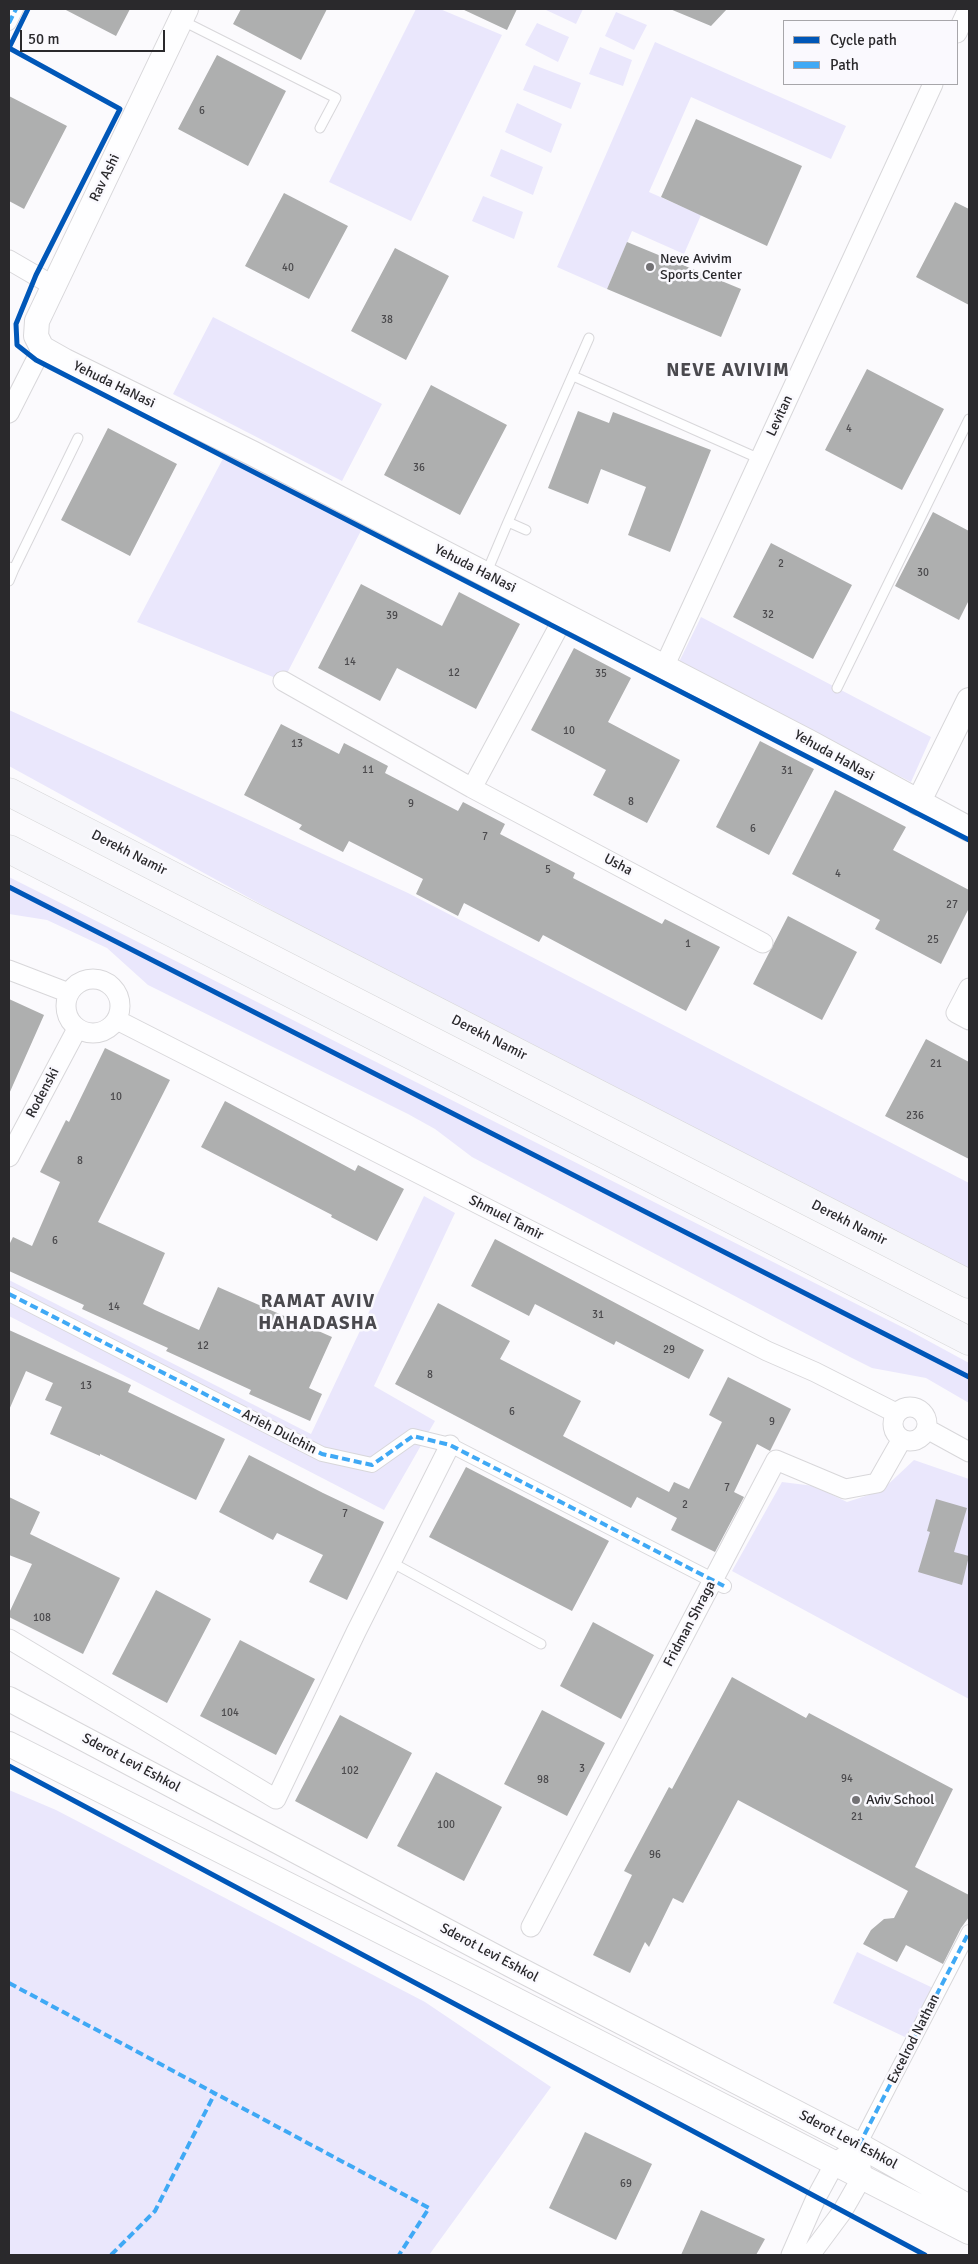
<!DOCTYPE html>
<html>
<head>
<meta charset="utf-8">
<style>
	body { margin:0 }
	#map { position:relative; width:978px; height:2264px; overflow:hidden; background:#fbfafd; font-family:Signika,sans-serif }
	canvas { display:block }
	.frame { position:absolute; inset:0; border:10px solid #2a292c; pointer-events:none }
	.legend { position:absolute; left:783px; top:20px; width:175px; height:65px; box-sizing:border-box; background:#faf9fe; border:1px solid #a7a6aa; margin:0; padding:6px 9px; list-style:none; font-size:15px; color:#2a292c }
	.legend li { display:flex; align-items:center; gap:10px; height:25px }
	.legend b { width:25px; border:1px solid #a7a6aa }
	.scale { position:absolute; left:20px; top:30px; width:145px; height:22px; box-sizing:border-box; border:2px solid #2a292c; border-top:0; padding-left:6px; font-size:15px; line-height:18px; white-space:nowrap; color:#2a292c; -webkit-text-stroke:4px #faf9fe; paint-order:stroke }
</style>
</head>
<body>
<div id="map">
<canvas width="978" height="2264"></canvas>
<div class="frame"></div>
<ul class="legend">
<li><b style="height:6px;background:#0057b8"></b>Cycle path</li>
<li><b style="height:6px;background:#3fa9f5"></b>Path</li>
</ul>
<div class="scale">50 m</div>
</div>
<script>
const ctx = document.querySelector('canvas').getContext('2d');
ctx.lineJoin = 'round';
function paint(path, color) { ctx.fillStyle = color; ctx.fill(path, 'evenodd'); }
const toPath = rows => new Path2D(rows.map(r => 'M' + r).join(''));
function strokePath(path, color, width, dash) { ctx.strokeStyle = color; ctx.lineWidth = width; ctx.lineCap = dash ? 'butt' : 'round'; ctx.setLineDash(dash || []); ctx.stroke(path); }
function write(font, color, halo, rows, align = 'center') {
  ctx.font = font + ' Signika,sans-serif'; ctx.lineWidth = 5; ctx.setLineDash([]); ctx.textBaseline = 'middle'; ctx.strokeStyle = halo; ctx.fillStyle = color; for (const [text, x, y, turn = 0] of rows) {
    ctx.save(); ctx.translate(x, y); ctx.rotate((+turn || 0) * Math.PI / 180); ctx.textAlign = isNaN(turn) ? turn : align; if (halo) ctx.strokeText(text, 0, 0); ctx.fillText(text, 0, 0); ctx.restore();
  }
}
paint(toPath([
	[416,9,440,9,502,35,411,221,329,182],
	[544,9,583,9,576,24],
	[616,12,647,25,634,50,605,36],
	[537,23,569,37,558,62,525,45],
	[655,42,846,126,831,159,691,97,649,192,701,215,684,254,632,231,607,289,557,267],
	[600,47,632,60,623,86,589,74],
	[534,65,581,83,571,109,523,90],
	[517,103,562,124,551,153,505,132],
	[501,149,543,167,533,195,490,176],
	[483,196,523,212,514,239,472,221],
	[213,317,382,404,342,481,173,394],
	[228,449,365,523,283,681,137,622],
	[701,617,931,737,911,782,678,664],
	[9,710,408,893,969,1183,969,1269,377,968,9,766],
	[9,877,912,1332,969,1363,969,1403,926,1378,872,1368,850,1357,472,1157,435,1129,408,1114,148,985,107,948,47,920,9,914],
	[424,1196,455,1213,374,1386,435,1421,384,1510,9,1316,9,1280,311,1434],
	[914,1460,969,1479,969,1699,732,1571,782,1482,814,1486,847,1502,881,1491],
	[9,1790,56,1810,425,2002,551,2087,429,2255,9,2255],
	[857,1952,933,1988,907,2038,833,2003]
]), '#eae7fc');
paint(toPath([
	[64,9,130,9,116,36],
	[241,9,327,9,301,60,233,24],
	[462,9,517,9,507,30],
	[670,9,727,9,711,26],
	[217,55,286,91,248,166,178,129],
	[9,96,67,126,24,209,9,201],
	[696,119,802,166,767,246,661,197],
	[284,193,348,226,309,299,245,266],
	[955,202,969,209,969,305,916,277],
	[627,242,741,289,721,337,607,289],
	[395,248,449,276,406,360,351,331],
	[867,369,944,409,902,490,825,450],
	[431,385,507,425,460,515,384,475],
	[578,411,609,423,613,412,711,450,670,552,628,535,646,487,601,469,588,504,548,488],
	[108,428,177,464,130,556,61,520],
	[933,512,969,531,969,600,959,620,895,586],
	[771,543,852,585,813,659,733,617],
	[361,584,442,626,459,592,520,624,476,709,397,668,380,701,318,668],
	[574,648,631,678,608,722,680,760,647,823,593,795,606,770,531,730],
	[281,724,339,754,344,743,388,766,385,773,458,811,463,802,505,824,500,834,575,873,573,878,662,924,665,919,720,947,686,1011,543,935,539,942,464,903,458,916,416,894,423,879,349,841,343,852,299,829,302,825,244,795],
	[760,741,814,769,769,855,716,827],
	[835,790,906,827,893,850,969,890,969,908,941,964,875,929,880,920,792,874],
	[788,916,857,952,822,1020,753,984],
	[9,999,44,1015,9,1094],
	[926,1039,969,1062,969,1159,885,1116],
	[105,1048,170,1080,98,1222,165,1253,143,1304,155,1310,199,1330,218,1287,332,1337,309,1388,322,1394,310,1421,249,1394,251,1390,166,1351,168,1348,82,1309,84,1305,9,1271,9,1245,13,1237,32,1246,60,1182,40,1172,66,1120,69,1122],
	[225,1101,355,1171,358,1165,404,1189,377,1241,331,1217,332,1215,201,1147],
	[495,1239,704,1350,689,1379,616,1341,614,1345,535,1304,529,1316,471,1286],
	[438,1303,510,1341,500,1359,581,1401,563,1436,669,1492,674,1482,689,1489,722,1422,709,1415,728,1377,791,1409,770,1451,757,1444,734,1492,744,1497,715,1552,671,1530,677,1518,637,1497,631,1508,395,1384],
	[9,1330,131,1385,128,1392,225,1439,196,1500,100,1454,100,1456,50,1434,62,1407,45,1400,53,1383,26,1371,9,1410],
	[249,1455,323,1493,384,1522,347,1600,309,1582,323,1555,277,1533,273,1540,219,1512],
	[466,1467,609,1541,572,1611,429,1537],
	[9,1497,40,1512,30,1534,120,1578,83,1654,9,1617,9,1613,32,1564,9,1555],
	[936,1499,967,1508,954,1552,969,1556,962,1585,918,1572,930,1532,927,1531],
	[156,1590,211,1619,167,1703,112,1674],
	[593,1622,654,1655,621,1719,560,1686],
	[240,1640,315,1679,276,1755,200,1716],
	[732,1677,806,1718,809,1713,953,1789,915,1867,969,1895,969,1917,961,1928,943,1964,906,1945,897,1962,863,1944,871,1930,884,1919,894,1918,908,1891,738,1800,683,1903,673,1898,649,1947,645,1942,630,1973,593,1955,632,1875,624,1871,669,1787,672,1789],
	[542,1710,605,1743,567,1816,504,1784],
	[340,1715,412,1753,367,1839,295,1801],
	[436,1772,502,1807,464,1881,397,1846],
	[585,2132,652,2164,616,2240,549,2208],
	[701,2210,765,2239,756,2255,681,2255]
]), '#aeafaf');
const service = toPath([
	[183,21,336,98,320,128],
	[573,376,760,459],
	[508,522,589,338],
	[9,567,14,569,78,438],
	[486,574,508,522,526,530],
	[9,581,14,569],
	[837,688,969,419],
	[391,1562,541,1644]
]);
const pedestrian = toPath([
	[9,23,16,9],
	[9,1294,322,1454,372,1465,413,1436,450,1445,724,1586],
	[859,2145,969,1932]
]);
const minor = toPath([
	[957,33,968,9],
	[9,260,52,285],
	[9,413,42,348],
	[664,667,933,84],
	[283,681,472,788,763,943],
	[472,788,565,615],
	[9,970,69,993],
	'66 1006a27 27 0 1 1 54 0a27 27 0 1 1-54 0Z',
	[969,988,956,1013,969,1020],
	[117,1020,767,1351,815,1372,896,1413],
	[9,1157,77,1029],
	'893 1424a17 17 0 1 1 34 0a17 17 0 1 1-34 0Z',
	[927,1429,969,1452],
	[9,1639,276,1799,356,1632,450,1445],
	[531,1927,776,1460,845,1489,877,1483,902,1439],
	[791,2255,816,2198,835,2163,859,2145],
	[810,2255,842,2212,862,2177,859,2145]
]);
const tertiary = toPath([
	[186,9,37,321,36,336,42,348,65,361,252,453,809,742,969,829],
	[918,803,969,700],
	[9,1699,511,1965,859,2145,969,2207],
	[9,1744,479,1981,969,2232]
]);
const trunk = toPath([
	[9,792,969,1284],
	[9,849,969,1341]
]);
strokePath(service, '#d8d7da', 11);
strokePath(pedestrian, '#d8d7da', 16);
strokePath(minor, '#d8d7da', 21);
strokePath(tertiary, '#d8d7da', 26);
strokePath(trunk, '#d7d7d8', 29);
strokePath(service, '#fefeff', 9);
strokePath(pedestrian, '#fefeff', 14);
strokePath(minor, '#fefeff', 19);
strokePath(tertiary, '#fefeff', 24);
strokePath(trunk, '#f6f6fa', 28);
strokePath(toPath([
	[9,23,16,9],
	[9,1294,322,1454,372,1465,413,1436,450,1445,724,1586],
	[9,1983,429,2208,399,2255],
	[859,2145,969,1932],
	[111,2255,155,2211,215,2093]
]), '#3fa9f5', 4, [8, 4]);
strokePath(toPath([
	[28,9,9,48,120,109,36,275,16,324,17,345,36,360,969,840],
	[9,887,969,1377],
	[9,1766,925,2255]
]), '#0057b8', 5);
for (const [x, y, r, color] of [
	[650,267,5,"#737275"],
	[856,1800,5,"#737275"]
]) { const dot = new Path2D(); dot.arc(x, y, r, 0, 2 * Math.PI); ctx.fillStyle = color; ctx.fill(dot); strokePath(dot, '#faf9fe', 2); }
write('11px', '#4b4a4d', null, [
	["6",202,111],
	["40",288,268],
	["38",387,320],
	["4",849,429],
	["36",419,468],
	["2",781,564],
	["30",923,573],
	["32",768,615],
	["39",392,616],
	["14",350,662],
	["12",454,673],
	["35",601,674],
	["10",569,731],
	["13",297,744],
	["11",368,770],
	["31",787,771],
	["8",631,802],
	["9",411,804],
	["6",753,829],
	["7",485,837],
	["5",548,870],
	["4",838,874],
	["27",952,905],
	["25",933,940],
	["1",688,944],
	["21",936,1064],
	["10",116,1097],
	["236",915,1116],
	["8",80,1161],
	["6",55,1241],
	["14",114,1307],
	["31",598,1315],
	["12",203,1346],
	["29",669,1350],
	["8",430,1375],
	["13",86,1386],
	["6",512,1412],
	["9",772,1422],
	["7",727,1488],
	["2",685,1505],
	["7",345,1514],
	["108",42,1618],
	["104",230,1713],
	["3",582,1769],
	["102",350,1771],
	["94",847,1779],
	["98",543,1780],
	["21",857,1817],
	["100",446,1825],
	["96",655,1855],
	["69",626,2184]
]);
write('14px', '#2a292c', '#faf9fe', [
	["Rav Ashi",105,178,-64],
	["Yehuda HaNasi",114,385,26],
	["Levitan",780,416,-65],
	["Yehuda HaNasi",475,569,27],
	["Yehuda HaNasi",834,756,29],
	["Derekh Namir",129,853,27],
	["Usha",618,865,28],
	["Derekh Namir",489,1038,27],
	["Rodenski",43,1093,-62],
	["Shmuel Tamir",506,1218,27],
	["Derekh Namir",849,1223,27],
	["Arieh Dulchin",279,1432,27],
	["Fridman Shraga",690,1624,-62],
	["Sderot Levi Eshkol",131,1763,28],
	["Sderot Levi Eshkol",489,1953,28],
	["Excelrod Nathan",914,2039,-63],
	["Sderot Levi Eshkol",848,2140,28]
]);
write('14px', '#2a292c', '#faf9fe', [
	["Neve Avivim",660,259],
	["Sports Center",660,275],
	["Aviv School",866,1800]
], 'left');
ctx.letterSpacing = '1px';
write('bold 19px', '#4a494e', '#faf9fe', [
	["NEVE AVIVIM",728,371],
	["RAMAT AVIV",318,1302],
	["HAHADASHA",318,1324]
]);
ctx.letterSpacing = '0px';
</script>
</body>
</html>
